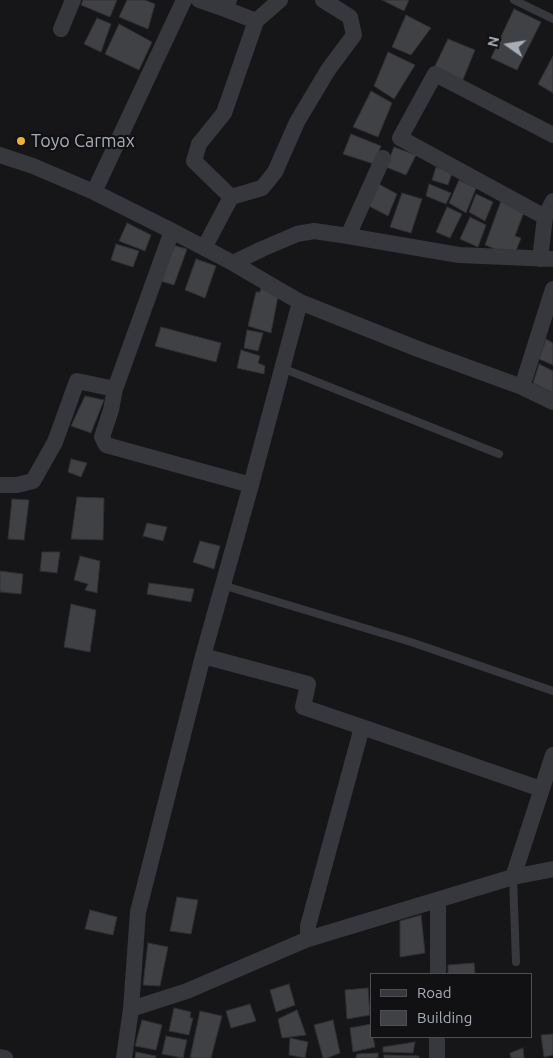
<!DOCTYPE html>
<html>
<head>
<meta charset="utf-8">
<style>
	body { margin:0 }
	#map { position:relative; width:553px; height:1058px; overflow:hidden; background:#161618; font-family:Ubuntu,sans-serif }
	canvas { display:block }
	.legend { position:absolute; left:370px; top:973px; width:162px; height:65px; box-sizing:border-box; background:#111113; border:1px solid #4d4f55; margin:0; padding:6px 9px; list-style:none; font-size:15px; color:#a8adb8 }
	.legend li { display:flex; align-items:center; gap:10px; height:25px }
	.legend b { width:25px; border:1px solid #4d4f55 }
	.north { position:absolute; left:483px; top:20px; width:50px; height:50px; -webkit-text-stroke:4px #111113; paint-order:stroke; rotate:283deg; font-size:14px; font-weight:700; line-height:20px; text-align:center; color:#a8adb8 }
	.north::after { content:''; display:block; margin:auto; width:18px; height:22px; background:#a8adb8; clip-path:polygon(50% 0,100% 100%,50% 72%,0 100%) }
</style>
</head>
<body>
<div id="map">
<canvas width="553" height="1058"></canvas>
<ul class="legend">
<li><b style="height:6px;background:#37383d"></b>Road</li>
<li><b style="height:14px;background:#404145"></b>Building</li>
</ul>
<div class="north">N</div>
</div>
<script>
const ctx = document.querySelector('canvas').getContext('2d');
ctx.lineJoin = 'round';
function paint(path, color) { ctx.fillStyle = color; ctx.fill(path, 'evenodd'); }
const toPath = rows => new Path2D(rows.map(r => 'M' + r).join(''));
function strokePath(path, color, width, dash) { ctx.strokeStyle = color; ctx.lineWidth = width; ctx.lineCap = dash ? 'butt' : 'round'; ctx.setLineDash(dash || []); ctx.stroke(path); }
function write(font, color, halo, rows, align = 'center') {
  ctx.font = font + ' Ubuntu,sans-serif'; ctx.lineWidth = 4.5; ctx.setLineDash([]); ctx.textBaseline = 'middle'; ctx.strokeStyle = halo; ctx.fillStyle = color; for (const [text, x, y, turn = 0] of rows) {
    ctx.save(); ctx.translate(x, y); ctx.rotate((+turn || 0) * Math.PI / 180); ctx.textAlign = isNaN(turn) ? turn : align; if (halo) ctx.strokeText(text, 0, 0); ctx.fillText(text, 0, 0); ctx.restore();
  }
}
const building = toPath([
	[83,0,117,0,110,17,81,5,83,0],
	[127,0,145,0,155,4,148,29,119,17,127,0],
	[382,0,409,0,404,11,382,0],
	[514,9,541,22,517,70,491,58,514,9],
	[406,15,431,28,411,55,392,47,406,15],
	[97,18,111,24,101,52,84,44,97,18],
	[119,24,152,42,139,70,105,54,119,24],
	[448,39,475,50,462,82,434,68,448,39],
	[388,52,415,65,394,99,374,86,388,52],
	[553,56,553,93,538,84,553,56],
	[371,91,392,103,378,137,353,127,371,91],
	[351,134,381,146,374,164,343,154,351,134],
	[394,147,416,155,406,175,386,167,394,147],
	[436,167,452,173,448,185,432,180,436,167],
	[459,180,476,188,466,213,449,203,459,180],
	[375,182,397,194,388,216,367,205,375,182],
	[429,184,451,193,446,204,426,196,429,184],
	[402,193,422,199,411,233,390,227,402,193],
	[476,194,493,202,485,221,469,212,476,194],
	[501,201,524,212,515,236,521,238,514,256,485,245,501,201],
	[447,207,462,214,450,238,436,232,447,207],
	[470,217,486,225,478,247,460,239,470,217],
	[127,223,151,235,145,251,119,241,127,223],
	[116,244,139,251,133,267,111,260,116,244],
	[172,245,187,249,174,285,160,281,172,245],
	[196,259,216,266,205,298,185,290,196,259],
	[261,287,278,296,271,333,248,326,256,292,260,292,261,287],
	[161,327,221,343,216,362,155,346,161,327],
	[247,330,263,333,258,351,244,348,247,330],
	[546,339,553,343,553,365,539,359,546,339],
	[241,350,260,356,258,363,265,366,264,374,237,368,241,350],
	[539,364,553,371,553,393,533,383,539,364],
	[85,396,104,400,91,433,71,426,85,396],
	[71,459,87,463,81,477,68,472,71,459],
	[77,497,104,498,103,540,71,539,77,497],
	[12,499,29,500,24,540,8,539,12,499],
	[147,523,167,527,163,541,143,536,147,523],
	[200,541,220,546,214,569,193,562,200,541],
	[42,552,60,552,57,573,40,571,42,552],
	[80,556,100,561,97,593,85,590,88,584,74,580,80,556],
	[0,571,23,574,21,594,0,592,0,571],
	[149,583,194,589,191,602,147,594,149,583],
	[71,604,96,610,90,652,64,647,71,604],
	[177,897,198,900,191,934,170,931,177,897],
	[90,910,117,917,113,935,85,929,90,910],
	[421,915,425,953,400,957,400,921,421,915],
	[148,943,168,947,160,986,143,985,148,943],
	[474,963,475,974,448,974,448,965,474,963],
	[289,984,295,1005,276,1012,270,990,289,984],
	[368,988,370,1015,347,1019,345,990,368,988],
	[250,1004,256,1021,231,1028,226,1011,250,1004],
	[174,1008,191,1012,190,1018,193,1018,189,1035,169,1031,174,1008],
	[297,1010,306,1035,282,1038,278,1019,297,1010],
	[200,1011,222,1016,211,1058,190,1058,200,1011],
	[142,1020,162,1025,156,1050,135,1046,142,1020],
	[333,1020,340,1053,327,1058,323,1058,314,1025,333,1020],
	[371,1024,372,1037,373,1037,375,1047,353,1052,350,1028,371,1024],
	[553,1034,553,1055,544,1057,541,1035,553,1034],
	[166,1036,187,1040,183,1058,162,1054,166,1036],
	[290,1038,308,1042,305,1058,289,1055,290,1038],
	[415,1042,413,1053,383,1052,383,1047,415,1042],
	[523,1048,524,1058,511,1058,510,1053,523,1048],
	[136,1052,156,1056,155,1058,135,1058,136,1052],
	[378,1053,378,1058,356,1058,357,1054,378,1053],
	[384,1055,419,1056,419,1058,384,1058,384,1055]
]);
paint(building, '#404145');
strokePath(building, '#303034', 1);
strokePath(toPath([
	[514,0,553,19],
	[282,368,499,454],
	[222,585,411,642,553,691],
	[513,877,516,962]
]), '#37383d', 8);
strokePath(toPath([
	[199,0,225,9,229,0],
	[225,9,256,21],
	[61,29,73,0],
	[0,155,33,166,94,192,172,231,233,263,300,302,418,349,522,387,553,402],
	[94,192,184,0],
	[231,197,194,161,199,144,224,113,256,21,280,0],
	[545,217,400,138,435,74,553,135],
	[348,236,383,158],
	[204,248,231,197,262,188,275,172,297,122,328,70,354,35,350,17,323,0],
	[540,259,545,217,553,201],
	[233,263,262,249,297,234,314,231,348,236,459,255,553,259],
	[522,387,553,289],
	[115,389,172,231],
	[0,485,17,485,33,481,55,442,77,381,115,389,111,410,102,437,106,445,251,485],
	[203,656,308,684,303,707,362,727,308,926,308,939],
	[362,727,541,789],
	[513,877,553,755],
	[438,974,438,900],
	[131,1009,187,991,308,939,513,877,553,869],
	[0,1057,5,1058],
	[124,1058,131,1009,138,912,203,656,251,485,300,302],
	[437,1058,437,1037]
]), '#37383d', 16);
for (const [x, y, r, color] of [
	[21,141,5,"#f2b134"]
]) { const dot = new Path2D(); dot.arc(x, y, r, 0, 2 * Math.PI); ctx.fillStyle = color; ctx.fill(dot); strokePath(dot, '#111113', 2); }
write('18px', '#a8adb8', '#111113', [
	["Toyo Carmax",31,141]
], 'left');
</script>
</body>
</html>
